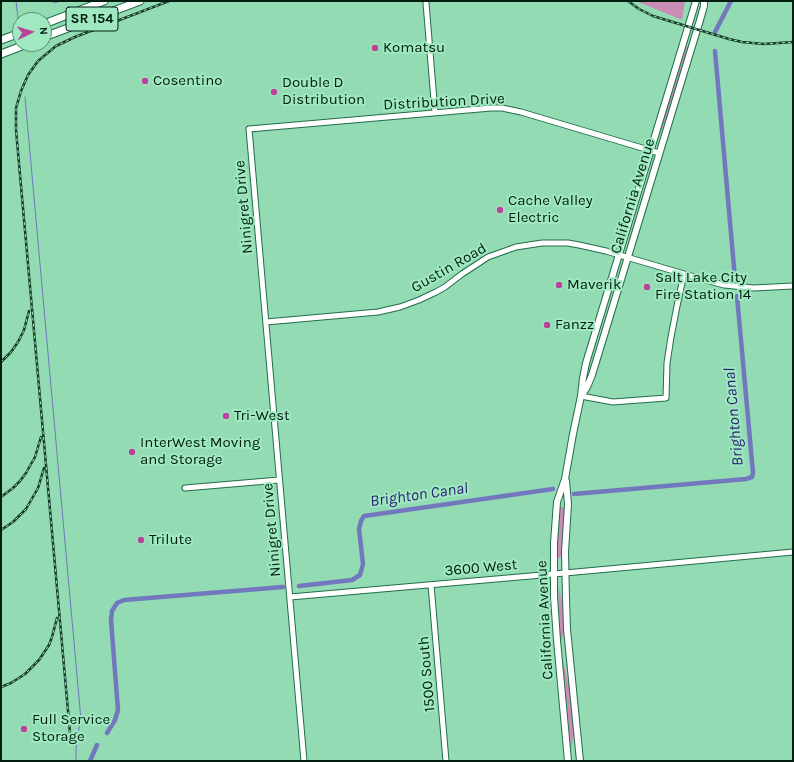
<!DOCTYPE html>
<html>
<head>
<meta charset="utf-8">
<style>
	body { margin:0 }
	#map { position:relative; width:794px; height:762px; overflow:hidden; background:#92dbb3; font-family:Karla,sans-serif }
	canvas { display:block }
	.frame { position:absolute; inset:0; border:2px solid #011e10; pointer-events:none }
	.north { position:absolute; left:12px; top:12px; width:40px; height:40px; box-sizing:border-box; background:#9fe8c0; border:1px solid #60977a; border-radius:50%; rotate:85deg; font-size:11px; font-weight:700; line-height:16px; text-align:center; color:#011e10 }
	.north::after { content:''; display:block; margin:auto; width:14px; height:18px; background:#b9439a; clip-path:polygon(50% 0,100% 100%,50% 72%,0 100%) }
</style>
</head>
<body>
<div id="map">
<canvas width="794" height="762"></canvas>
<div class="frame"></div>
<div class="north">N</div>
</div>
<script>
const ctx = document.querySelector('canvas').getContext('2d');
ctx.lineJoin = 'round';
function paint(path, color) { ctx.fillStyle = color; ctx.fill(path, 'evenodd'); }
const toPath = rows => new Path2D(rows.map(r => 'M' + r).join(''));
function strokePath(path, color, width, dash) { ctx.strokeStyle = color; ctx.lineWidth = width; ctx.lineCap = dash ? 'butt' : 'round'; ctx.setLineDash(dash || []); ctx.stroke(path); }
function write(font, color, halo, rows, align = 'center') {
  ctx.font = font + ' Karla,sans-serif'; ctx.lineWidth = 4; ctx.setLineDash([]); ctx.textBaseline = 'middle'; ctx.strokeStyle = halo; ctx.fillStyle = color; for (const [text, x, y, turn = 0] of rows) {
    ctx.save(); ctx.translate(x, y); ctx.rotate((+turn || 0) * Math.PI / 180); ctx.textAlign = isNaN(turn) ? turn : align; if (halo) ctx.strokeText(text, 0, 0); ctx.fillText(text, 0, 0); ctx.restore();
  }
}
paint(toPath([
	[636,1,685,1,682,20],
	[686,47,688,47,668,114,658,139],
	[560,507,565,507,563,554,559,558,557,558,557,535],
	[559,587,564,614,565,626,561,644,558,618],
	[562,658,571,693,574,731,571,751]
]), '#c88db5');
strokePath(toPath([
	[16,1,18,19],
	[51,1,55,3,60,1],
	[25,97,81,720,78,732,76,750,76,761]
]), '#7277be', 1);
strokePath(toPath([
	[715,32,731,1],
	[715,51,735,279],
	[574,494,746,479,752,477,753,473,737,296],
	[299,586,352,580,360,575,363,564,359,529,361,521,364,516,553,489],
	[107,733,115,720,118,710,111,620,112,611,117,603,124,600,283,587],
	[90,761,97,745]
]), '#7277be', 4.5);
const minor = toPath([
	[426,3,435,113],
	[266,322,378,312,400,307,419,300,436,292,445,287,462,274,488,257,516,247,542,243,568,243,579,245,606,251,684,274,724,285,754,288,793,286],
	[581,396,613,402,666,398,667,363,671,337,677,306,684,274],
	[185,488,279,480],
	[431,585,446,761],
	[290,597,565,573,793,552],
	[304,761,249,129,491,108,502,108,521,112,659,153]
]);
const major = toPath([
	[582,395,587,387,592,375,700,20,704,6,704,1],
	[566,481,568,504,565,552,566,599,567,629,580,761],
	[568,761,557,640,554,597,554,543,557,502,565,479,573,434,581,396,583,378,586,363,696,1]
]);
const highway = toPath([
	[44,24,104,1],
	[44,37,140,1],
	[1,40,20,33],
	[1,54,27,44]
]);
strokePath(minor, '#226d4a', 7);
strokePath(major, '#226d4a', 8);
strokePath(highway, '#226d4a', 9);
strokePath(minor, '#fff', 5);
strokePath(major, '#fff', 6);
strokePath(highway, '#fff', 7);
const rail = toPath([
	[628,1,639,9,653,16,729,39,742,42,764,44,793,42],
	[1,362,11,352,18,342,24,330,29,311],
	[1,497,13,488,20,481,26,473,35,457,41,437],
	[1,530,13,522,26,509,38,488,44,468],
	[1,687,11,683,25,674,39,660,49,645,52,637,57,618],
	[70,733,16,130,16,108,21,91,28,75,38,61,56,46,75,37,169,1]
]);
strokePath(rail, '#183c2a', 2.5);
strokePath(rail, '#9fe8c0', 1, [3]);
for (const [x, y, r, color] of [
	[375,48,4,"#b9439a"],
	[145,81,4,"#b9439a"],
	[274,92,4,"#b9439a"],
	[500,210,4,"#b9439a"],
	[559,285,4,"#b9439a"],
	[647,287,4,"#b9439a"],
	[547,325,4,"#b9439a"],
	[226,416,4,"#b9439a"],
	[132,452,4,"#b9439a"],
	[141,540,4,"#b9439a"],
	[24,729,4,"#b9439a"]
]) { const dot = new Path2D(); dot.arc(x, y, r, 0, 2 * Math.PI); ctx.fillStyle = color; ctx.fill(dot); strokePath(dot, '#9fe8c0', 1.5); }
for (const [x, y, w] of [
	[92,19,52]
]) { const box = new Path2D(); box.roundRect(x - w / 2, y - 12, w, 24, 3); ctx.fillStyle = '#9fe8c0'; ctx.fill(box); strokePath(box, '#011e10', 1); }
write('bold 14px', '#011e10', null, [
	["SR 154",92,19]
]);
write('15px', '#011e10', '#9fe8c0', [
	["Komatsu",383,48],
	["Cosentino",153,81],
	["Double D",282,83],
	["Distribution",282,100],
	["Cache Valley",508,201],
	["Electric",508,218],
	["Salt Lake City",655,278],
	["Fire Station 14",655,295],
	["Maverik",567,285],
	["Fanzz",555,325],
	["Tri-West",234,416],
	["InterWest Moving",140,443],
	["and Storage",140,460],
	["Trilute",149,540],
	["Full Service",32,720],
	["Storage",32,737]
], 'left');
write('15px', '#011e10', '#9fe8c0', [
	["Distribution Drive",444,102,-3],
	["California Avenue",633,196,-73],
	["Ninigret Drive",244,207,-95],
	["Gustin Road",449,268,-30],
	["Ninigret Drive",272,530,-95],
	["3600 West",481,568,-5],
	["California Avenue",545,620,-93],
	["1500 South",427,674,-95]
]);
write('italic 16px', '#271d71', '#9fe8c0', [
	["Brighton Canal",734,417,-95],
	["Brighton Canal",419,495,-8]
]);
</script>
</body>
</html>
